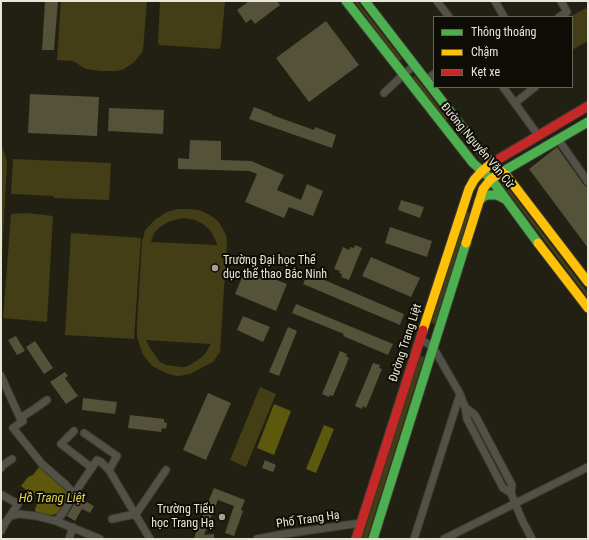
<!DOCTYPE html>
<html>
<head>
<meta charset="utf-8">
<style>
	body { margin:0 }
	#map { position:relative; width:589px; height:540px; overflow:hidden; background:#212013; font-family:"Roboto Condensed",sans-serif }
	canvas { display:block }
	.frame { position:absolute; inset:0; border:2px solid #e7e6d8; pointer-events:none }
	.legend { position:absolute; left:433px; top:16px; width:140px; height:72px; box-sizing:border-box; background:#0e0d05; border:1px solid #656459; margin:0; padding:5px 7px; list-style:none; font-size:12px; color:#e7e6d8 }
	.legend li { display:flex; align-items:center; gap:8px; height:20px }
	.legend b { width:20px; border:1px solid #656459 }
</style>
</head>
<body>
<div id="map">
<canvas width="589" height="540"></canvas>
<div class="frame"></div>
<ul class="legend">
<li><b style="height:5px;background:#4caf50"></b>Thông thoáng</li>
<li><b style="height:5px;background:#ffc107"></b>Chậm</li>
<li><b style="height:5px;background:#c62828"></b>Kẹt xe</li>
</ul>
</div>
<script>
const ctx = document.querySelector('canvas').getContext('2d');
ctx.lineJoin = 'round';
function paint(path, color) { ctx.fillStyle = color; ctx.fill(path, 'evenodd'); }
const toPath = rows => new Path2D(rows.map(r => 'M' + r).join(''));
function strokePath(path, color, width, dash) { ctx.strokeStyle = color; ctx.lineWidth = width; ctx.lineCap = dash ? 'butt' : 'round'; ctx.setLineDash(dash || []); ctx.stroke(path); }
function write(font, color, halo, rows, align = 'center') {
  ctx.font = font + ' "Roboto Condensed",sans-serif'; ctx.lineWidth = 4; ctx.setLineDash([]); ctx.textBaseline = 'middle'; ctx.strokeStyle = halo; ctx.fillStyle = color; for (const [text, x, y, turn = 0] of rows) {
    ctx.save(); ctx.translate(x, y); ctx.rotate((+turn || 0) * Math.PI / 180); ctx.textAlign = isNaN(turn) ? turn : align; if (halo) ctx.strokeText(text, 0, 0); ctx.fillText(text, 0, 0); ctx.restore();
  }
}
paint(toPath([
	[61,1,147,1,143,51,135,61,130,65,124,69,117,71,100,71,86,69,81,66,73,61,57,60],
	[160,1,225,1,221,45,220,48,218,49,159,45,158,42],
	[354,1,357,1,401,58,402,60,399,60],
	[586,8,588,12,588,41,572,50,572,17,569,17],
	[413,76,416,77,447,118,447,120,445,119,413,78],
	[1,144,7,161,2,258,1,264],
	[13,159,111,163,109,200,54,198,54,196,11,194],
	[501,181,503,181,588,293,588,298,504,187,500,182],
	[177,209,188,209,199,210,208,214,217,220,220,224,226,235,227,242,220,352,213,362,207,365,190,374,179,376,172,375,166,373,152,366,143,355,137,337,137,325,142,241,144,235,145,230,156,219,167,212],
	[184,218,195,220,203,224,209,229,213,235,217,244,217,246,216,245,151,242,154,233,160,227,170,221],
	[146,340,211,344,205,354,202,357,190,365,185,367,181,367,166,365,160,362,150,348],
	[468,212,469,213,469,216,436,321,435,323,433,324,432,323,432,321,462,225,466,214],
	[28,213,53,216,47,322,3,318,11,214],
	[71,233,141,238,134,339,65,335],
	[422,356,424,357,424,359,420,370,367,539,362,539,419,357],
	[260,387,276,394,246,467,230,460]
]), '#433e15');
paint(toPath([
	[274,404,291,411,274,455,257,448],
	[324,425,334,429,316,473,306,469],
	[39,467,69,493,69,498,60,512,53,515,40,514,36,512,35,510,39,497,30,493,21,486,28,477,33,475]
]), '#5e570e');
paint(toPath([
	[45,1,58,1,54,50,42,50],
	[249,1,277,1,280,5,255,24,251,19,246,23,237,10],
	[326,21,359,65,309,102,276,58],
	[30,94,99,97,97,136,28,133],
	[254,107,272,114,272,115,314,130,315,127,336,135,332,148,249,119],
	[109,108,164,110,163,134,108,131],
	[190,140,221,141,221,160,251,161,284,175,277,190,301,200,307,184,323,191,313,216,289,207,284,218,245,202,257,174,249,171,178,169,178,158,189,159],
	[557,147,584,185,588,188,588,248,529,169],
	[401,200,424,207,420,218,398,210],
	[390,227,432,241,427,257,385,243],
	[355,245,362,248,349,280,341,277,342,274,339,273,340,271,334,269,343,247,349,250,350,247,354,248],
	[371,257,420,278,411,297,362,276],
	[246,268,287,284,276,311,235,294],
	[308,273,404,314,400,325,303,284],
	[296,304,393,344,388,355,343,336,344,334,292,313],
	[243,316,270,327,263,342,237,330],
	[288,327,297,331,279,376,269,372],
	[16,336,25,351,17,355,8,340],
	[35,341,53,368,44,374,26,347],
	[340,351,347,354,346,356,349,358,333,396,330,395,329,397,322,394],
	[373,363,380,365,379,368,382,369,366,408,363,406,362,409,355,406],
	[65,372,68,376,65,378,78,396,66,404,50,382],
	[208,393,231,403,206,460,183,450],
	[83,398,117,402,115,414,82,410],
	[130,415,164,419,164,422,167,423,166,429,162,428,161,432,128,428],
	[265,460,276,465,273,472,262,468],
	[214,488,245,500,241,510,243,511,234,536,225,533,234,506,218,500,204,535,214,534,214,539,194,539,197,529],
	[78,497,94,506,90,513,82,509,75,521,67,516]
]), '#545239');
const street = toPath([
	[437,1,449,17],
	[495,1,504,17],
	[559,17,567,12,561,1],
	[426,81,434,74],
	[503,87,538,135],
	[384,93,404,74,414,66],
	[515,103,535,87],
	[558,139,588,182],
	[420,339,433,347,460,394,465,407,467,419,503,488,511,493],
	[1,376,20,418,23,421,13,428,42,464,66,485,74,494],
	[465,407,475,415,512,485,511,493,522,520,532,539],
	[20,418,33,410,47,400],
	[74,431,61,444,92,468],
	[84,433,117,456,109,470],
	[1,468,3,465,12,459],
	[2,495,18,504,10,516],
	[112,519,136,514,166,470],
	[56,521,63,513,74,494,97,460,101,462,109,470,150,539],
	[1,531,5,523,10,516,19,514,36,516,56,521,100,539],
	[69,539,73,527],
	[257,539,284,534,361,523],
	[414,539,460,394],
	[444,539,588,467]
]);
const fast = toPath([
	[346,1,473,163,491,179,538,243],
	[365,1,483,154,506,175],
	[502,172,588,122],
	[479,201,483,197,487,195,497,195,505,199],
	[373,539,466,243]
]);
const slow = toPath([
	[506,175,588,282],
	[466,243,483,189,491,179,502,172],
	[538,243,588,308],
	[423,330,469,189,474,180,482,171,492,163]
]);
const jam = toPath([
	[492,163,588,106],
	[356,539,423,330]
]);
strokePath(street, '#3b3a30', 9);
strokePath(fast, '#3b3a30', 11);
strokePath(slow, '#3b3a30', 11);
strokePath(jam, '#3b3a30', 11);
strokePath(street, '#515148', 7);
strokePath(fast, '#4caf50', 9);
strokePath(slow, '#ffc107', 9);
strokePath(jam, '#c62828', 9);
for (const [x, y, r, color] of [
	[215,268,4,"#a2a193"],
	[222,517,4,"#a2a193"]
]) { const dot = new Path2D(); dot.arc(x, y, r, 0, 2 * Math.PI); ctx.fillStyle = color; ctx.fill(dot); strokePath(dot, '#0e0d05', 1.5); }
write('12px', '#e7e6d8', '#0e0d05', [
	["Đường Nguyễn Văn Cừ",477,146,50],
	["Đường Trang Liệt",406,343,-72],
	["Phố Trang Hạ",308,520,-8]
]);
write('12px', '#e7e6d8', '#0e0d05', [
	["Trường Đại học Thể",223,261],
	["dục thể thao Bắc Ninh",223,275],
	["Trường Tiểu",214,510,"right"],
	["học Trang Hạ",214,524,"right"]
], 'left');
write('italic 13px', '#e1d453', '#0e0d05', [
	["Hồ Trang Liệt",52,499]
]);
</script>
</body>
</html>
